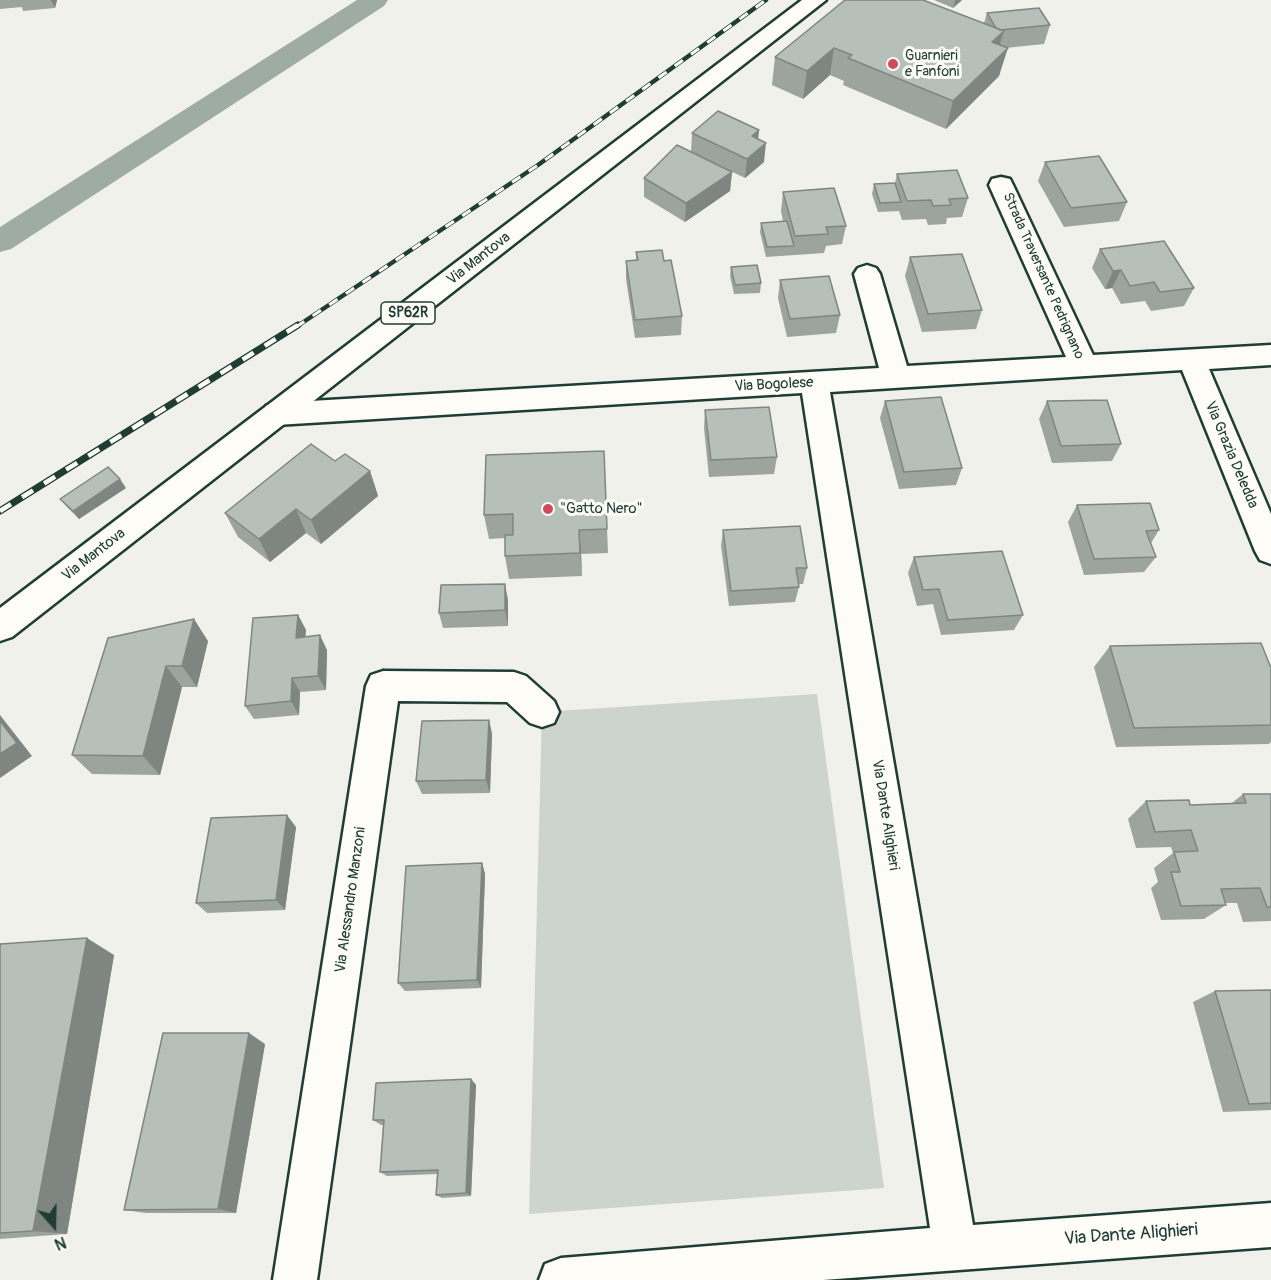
<!DOCTYPE html>
<html>
<head>
<meta charset="utf-8">
<style>
	body { margin:0 }
	#map { position:relative; width:1271px; height:1280px; overflow:hidden; background:#f0f1eb; font-family:Pangolin,sans-serif }
	canvas { display:block }
	.north { position:absolute; left:24px; top:1196px; width:60px; height:60px; -webkit-text-stroke:4px #fdfcf7; paint-order:stroke; rotate:160deg; font-size:16px; font-weight:700; line-height:24px; text-align:center; color:#1f3d34 }
	.north::after { content:''; display:block; margin:auto; width:21px; height:27px; background:#1f3d34; clip-path:polygon(50% 0,100% 100%,50% 72%,0 100%) }
</style>
</head>
<body>
<div id="map">
<canvas width="1271" height="1280"></canvas>
<div class="north">N</div>
</div>
<script>
const ctx = document.querySelector('canvas').getContext('2d');
ctx.lineJoin = 'round';
function paint(path, color) { ctx.fillStyle = color; ctx.fill(path, 'evenodd'); }
const toPath = rows => new Path2D(rows.map(r => 'M' + r).join(''));
function strokePath(path, color, width, dash) { ctx.strokeStyle = color; ctx.lineWidth = width; ctx.lineCap = dash ? 'butt' : 'round'; ctx.setLineDash(dash || []); ctx.stroke(path); }
function write(font, color, halo, rows, align = 'center') {
  ctx.font = font + ' Pangolin,sans-serif'; ctx.lineWidth = 6; ctx.setLineDash([]); ctx.textBaseline = 'middle'; ctx.strokeStyle = halo; ctx.fillStyle = color; for (const [text, x, y, turn = 0] of rows) {
    ctx.save(); ctx.translate(x, y); ctx.rotate((+turn || 0) * Math.PI / 180); ctx.textAlign = isNaN(turn) ? turn : align; if (halo) ctx.strokeText(text, 0, 0); ctx.fillText(text, 0, 0); ctx.restore();
  }
}
paint(toPath([
	[817,694,884,1188,529,1214,542,712]
]), '#cdd3cd');
paint(toPath([
	[357,0,388,0,384,6,11,249,0,252,0,227,357,0]
]), '#9faca4');
const minor = toPath([
	[1001,177,1010,179,1013,185,1093,355,1271,345,1271,365,1209,369,1271,514,1271,564,1260,560,1255,551,1182,370,830,392,973,1225,1271,1203,1271,1247,823,1280,539,1280,545,1264,561,1258,930,1228,802,393,276,425,266,422,262,414,266,406,276,403,879,368,854,274,858,268,867,265,876,268,880,274,907,366,1066,357,989,185,992,179,1001,177],
	[383,671,514,672,526,676,554,701,559,712,554,723,542,727,530,723,507,702,398,701,317,1280,273,1280,366,686,371,675,383,671]
]);
const major = toPath([
	[802,0,826,0,12,637,0,641,0,608,802,0]
]);
strokePath(minor, '#1f3d34', 5);
strokePath(major, '#1f3d34', 5);
paint(minor, '#fdfcf7');
paint(major, '#fdfcf7');
const railFar1 = toPath([
	[296,327,538,165,766,0]
]);
const rail = toPath([
	[0,511,298,325]
]);
strokePath(railFar1, '#1f3d34', 4.5);
strokePath(rail, '#1f3d34', 7);
strokePath(railFar1, '#fdfcf7', 3, [10]);
strokePath(rail, '#fdfcf7', 4.5, [13]);
paint(toPath([
	[0,0,57,0,55,8,23,11,22,7,0,9],
	[934,0,962,0,953,8],
	[987,13,1050,25,1044,44,1005,48,999,76,946,129,843,85,844,81,830,75,803,99,772,85,775,57,984,23],
	[759,130,758,139,764,162,745,178,691,152,692,133],
	[1045,162,1127,202,1119,221,1064,227,1038,181],
	[732,172,730,191,685,222,644,197,644,178],
	[897,174,968,198,962,217,947,218,946,224,928,225,926,219,902,220,899,211,878,212,872,194,874,184,895,183],
	[783,192,846,226,842,244,826,246,824,253,766,257,760,232,761,223,783,221,781,211],
	[1100,249,1194,288,1184,306,1151,311,1145,301,1121,304,1112,288,1105,289,1092,268],
	[636,252,664,261,682,316,681,335,635,338,626,279,626,261,636,260],
	[910,257,982,310,976,329,922,332,905,276],
	[731,267,761,283,760,293,734,294,730,276],
	[780,280,840,315,836,333,787,337,778,298],
	[885,401,962,468,956,485,899,489,880,418],
	[1047,401,1121,444,1112,461,1052,463,1039,419],
	[705,410,777,457,774,474,709,477,704,428],
	[604,451,608,553,581,554,582,576,509,579,505,556,505,538,489,539,484,515],
	[335,461,370,471,378,496,321,544,306,533,270,562,238,537,225,513],
	[126,488,79,519,67,507,60,499],
	[1077,505,1159,530,1151,543,1156,557,1144,572,1084,575,1068,522],
	[723,530,807,568,803,584,798,584,799,587,795,602,729,606,721,546],
	[914,557,1023,615,1014,630,941,635,933,604,917,606,908,573],
	[508,600,508,626,443,628,439,613],
	[298,615,306,630,305,637,327,650,326,690,300,692,299,715,254,719,245,706],
	[108,638,208,641,197,687,182,687,160,775,92,774,72,755],
	[1110,646,1271,668,1271,742,1269,744,1116,747,1094,667],
	[489,720,492,734,490,793,422,794,416,781],
	[1243,794,1271,794,1271,921,1243,922,1237,903,1226,903,1226,905,1204,919,1161,920,1151,888,1158,882,1154,868,1173,853,1171,847,1136,848,1128,819,1146,801,1190,805,1232,803],
	[296,827,285,910,207,913,196,903],
	[482,863,485,874,481,988,405,991,398,983],
	[0,944,114,955,67,1234,0,1239],
	[1271,990,1271,1110,1223,1112,1193,1002,1215,991],
	[265,1044,236,1213,146,1213,124,1210],
	[471,1079,476,1085,471,1196,442,1198,436,1195,437,1174,387,1176,380,1172,383,1125,381,1125,373,1120]
]), '#9da49e');
paint(toPath([
	[51,0,57,0,55,8],
	[955,0,962,0,953,8],
	[1004,31,995,59,992,42],
	[834,48,830,75,803,99,807,71],
	[1008,48,999,76,946,129,953,101],
	[759,130,757,149,752,136],
	[766,143,764,162,745,178,747,159],
	[732,172,730,191,685,222,686,203],
	[1121,270,1112,288,1105,289,1113,271],
	[370,471,378,496,321,544,311,520],
	[120,479,126,488,79,519,73,511],
	[296,509,306,533,270,562,259,539],
	[579,530,581,554,582,576,580,553],
	[505,584,508,600,508,626,505,610],
	[298,615,306,630,304,653,296,638],
	[194,619,208,641,197,687,182,666],
	[320,635,327,650,326,690,318,676],
	[166,666,182,687,160,775,143,756],
	[292,678,300,692,299,715,291,701],
	[0,715,32,756,0,778],
	[489,720,492,734,490,793,486,780],
	[287,815,296,827,285,910,276,900],
	[482,863,485,874,481,988,477,980],
	[87,938,114,955,67,1234,33,1231],
	[249,1033,265,1044,236,1213,218,1209],
	[471,1079,476,1085,471,1196,466,1193]
]), '#7f8681');
const building = toPath([
	[845,0,923,0,1004,31,992,42,1008,48,953,101,848,58,852,55,834,48,807,71,775,57,845,0],
	[1039,8,1050,25,1000,30,996,28,987,13,1039,8],
	[718,111,759,130,752,136,766,143,747,159,692,133,718,111],
	[677,145,732,172,686,203,644,178,677,145],
	[1099,156,1127,202,1071,208,1045,162,1099,156],
	[957,170,968,198,949,199,951,205,933,206,931,200,907,201,897,174,957,170],
	[895,183,901,202,880,203,874,184,895,183],
	[834,188,846,226,826,227,828,234,795,236,783,192,834,188],
	[787,221,794,246,767,247,761,223,787,221],
	[1164,241,1194,288,1160,292,1154,282,1130,286,1121,270,1113,271,1100,249,1164,241],
	[662,250,664,261,671,260,682,316,635,320,626,261,638,260,636,252,662,250],
	[962,254,982,310,928,314,910,257,962,254],
	[757,265,761,283,735,285,731,267,757,265],
	[829,276,840,315,790,319,780,280,829,276],
	[941,397,962,468,904,472,885,401,941,397],
	[1107,400,1121,444,1061,446,1047,401,1107,400],
	[769,407,777,457,711,460,705,410,769,407],
	[311,444,335,461,345,454,370,471,311,520,296,509,259,539,225,513,311,444],
	[604,451,607,529,579,530,580,553,505,556,505,535,513,535,513,514,484,515,486,455,604,451],
	[108,467,120,479,73,511,60,499,108,467],
	[1150,503,1159,530,1146,531,1156,557,1094,559,1077,505,1150,503],
	[800,526,807,568,796,568,799,587,731,591,723,530,800,526],
	[1002,551,1023,615,948,620,939,589,923,590,914,557,1002,551],
	[505,584,505,610,439,613,441,585,505,584],
	[298,615,296,638,320,635,318,676,292,678,291,701,245,706,253,618,298,615],
	[194,619,182,666,166,666,143,756,72,755,108,638,194,619],
	[1261,643,1271,668,1271,725,1134,728,1110,646,1261,643],
	[489,720,486,780,416,781,422,721,489,720],
	[0,721,17,743,0,754,0,721],
	[1243,794,1271,794,1271,907,1267,907,1260,888,1221,889,1226,905,1181,906,1171,872,1180,872,1174,852,1198,851,1191,830,1155,832,1146,801,1189,800,1190,805,1246,803,1243,794],
	[287,815,276,900,196,903,211,818,287,815],
	[482,863,477,980,398,983,406,866,482,863],
	[87,938,33,1231,0,1233,0,944,87,938],
	[1271,990,1271,1103,1249,1104,1215,991,1271,990],
	[163,1033,249,1033,218,1209,124,1210,163,1033],
	[471,1079,466,1193,436,1195,438,1170,380,1172,384,1120,373,1120,376,1083,471,1079]
]);
paint(building, '#b6bfb8');
strokePath(building, '#7f8681', 1.5);
for (const [x, y, r, color] of [
	[893,64,6,"#d1495b"],
	[548,509,6,"#d1495b"]
]) { const dot = new Path2D(); dot.arc(x, y, r, 0, 2 * Math.PI); ctx.fillStyle = color; ctx.fill(dot); strokePath(dot, '#fdfcf7', 2); }
write('14px', '#1f3d34', '#fdfcf7', [
	["Guarnieri",905,56],
	["e Fanfoni",905,72]
], 'left');
write('14px', '#1f3d34', '#fdfcf7', [
	["Strada Traversante Pedrignano",1043,276,66]
]);
for (const [x, y, w] of [
	[408,313,54]
]) { const box = new Path2D(); box.roundRect(x - w / 2, y - 11, w, 22, 4.5); ctx.fillStyle = '#fdfcf7'; ctx.fill(box); strokePath(box, '#1f3d34', 1.5); }
write('bold 14px', '#1f3d34', null, [
	["SP62R",408,313]
]);
write('15px', '#1f3d34', '#fdfcf7', [
	["Via Mantova",479,259,-38],
	["Via Bogolese",774,385,-3],
	["Via Grazia Deledda",1231,455,67],
	["Via Mantova",94,555,-38],
	["Via Dante Alighieri",885,815,81],
	["Via Alessandro Manzoni",351,900,-82]
]);
write('15px', '#1f3d34', '#fdfcf7', [
	["\"Gatto Nero\"",560,509]
], 'left');
write('18px', '#1f3d34', '#fdfcf7', [
	["Via Dante Alighieri",1131,1235,-4]
]);
</script>
</body>
</html>
